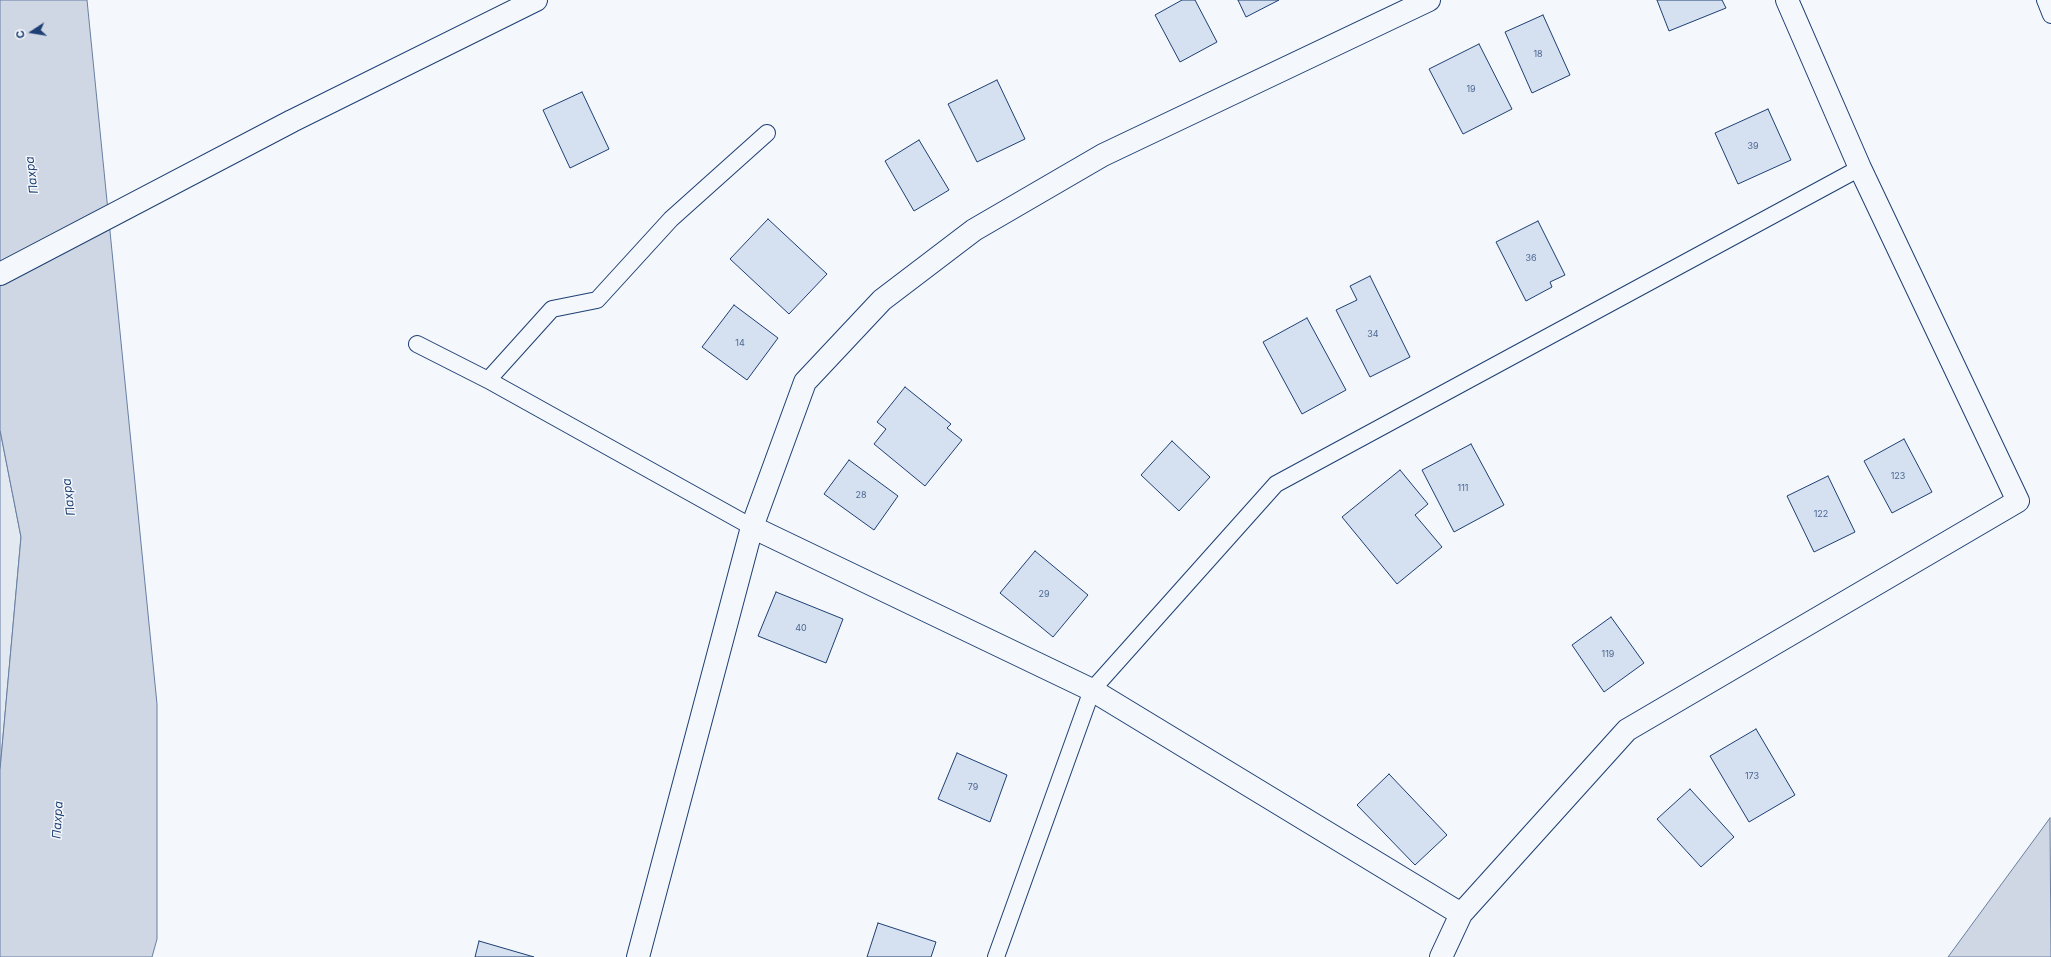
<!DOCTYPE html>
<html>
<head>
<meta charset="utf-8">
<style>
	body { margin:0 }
	#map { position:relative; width:2051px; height:957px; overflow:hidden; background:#f4f7fb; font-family:Inter,sans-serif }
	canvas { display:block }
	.north { position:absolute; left:12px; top:12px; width:40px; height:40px; -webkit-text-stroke:3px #f4f7fb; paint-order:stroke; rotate:258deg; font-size:11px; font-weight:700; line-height:16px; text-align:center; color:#1d3f73 }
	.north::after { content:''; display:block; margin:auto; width:14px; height:18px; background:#1d3f73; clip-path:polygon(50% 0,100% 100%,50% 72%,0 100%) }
</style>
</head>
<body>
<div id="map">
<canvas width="2051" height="957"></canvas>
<div class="north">С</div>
</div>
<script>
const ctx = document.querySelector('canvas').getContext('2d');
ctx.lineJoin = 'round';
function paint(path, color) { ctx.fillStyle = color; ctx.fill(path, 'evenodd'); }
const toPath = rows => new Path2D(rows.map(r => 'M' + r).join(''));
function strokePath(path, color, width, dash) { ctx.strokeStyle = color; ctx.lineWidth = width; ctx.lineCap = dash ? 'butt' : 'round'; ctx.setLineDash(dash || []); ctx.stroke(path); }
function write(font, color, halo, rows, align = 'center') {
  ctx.font = font + ' Inter,sans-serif'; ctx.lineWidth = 3; ctx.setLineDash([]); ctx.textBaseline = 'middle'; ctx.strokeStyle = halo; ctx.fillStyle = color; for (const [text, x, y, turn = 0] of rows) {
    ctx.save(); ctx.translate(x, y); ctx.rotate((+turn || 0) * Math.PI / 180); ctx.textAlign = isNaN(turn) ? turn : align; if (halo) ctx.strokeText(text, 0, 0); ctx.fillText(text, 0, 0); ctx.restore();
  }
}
const green = toPath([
	[0,430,21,537,0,770,0,430]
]);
paint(green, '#e3e9f0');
strokePath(green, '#687fa3', 1);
const water = toPath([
	[0,0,87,0,157,704,157,939,152,957,0,957,0,770,21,537,0,430,0,0],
	[2050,818,2051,957,1948,957,2050,818]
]);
paint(water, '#cfd7e4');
strokePath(water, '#687fa3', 1);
const building = toPath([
	[1182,0,1195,0,1217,42,1180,62,1155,15,1182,0],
	[1238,0,1279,0,1246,17,1238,0],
	[1657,0,1722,0,1726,8,1669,31,1657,0],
	[1543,15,1570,75,1532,93,1505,32,1543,15],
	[1479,44,1512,109,1463,134,1429,69,1479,44],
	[997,80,1025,139,977,162,948,104,997,80],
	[582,92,609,149,570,168,543,110,582,92],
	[1768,109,1791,160,1738,184,1715,133,1768,109],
	[919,140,949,190,914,211,885,161,919,140],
	[768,219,827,274,789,314,730,259,768,219],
	[1538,221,1565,275,1550,282,1552,287,1526,301,1496,242,1538,221],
	[1370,276,1410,357,1370,377,1336,310,1357,300,1350,286,1370,276],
	[734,305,778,338,747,380,702,347,734,305],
	[1307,318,1346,390,1302,414,1263,342,1307,318],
	[905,387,951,424,947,428,962,440,925,486,874,444,886,429,877,422,905,387],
	[1904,439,1932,492,1892,513,1864,461,1904,439],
	[1172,441,1210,477,1179,511,1141,475,1172,441],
	[1471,444,1504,505,1454,532,1422,470,1471,444],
	[849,460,898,496,874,530,824,494,849,460],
	[1400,470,1428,504,1415,515,1442,547,1397,584,1342,517,1400,470],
	[1828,476,1855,532,1814,552,1787,496,1828,476],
	[1035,551,1088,595,1053,637,1000,593,1035,551],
	[776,592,843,619,826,663,758,636,776,592],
	[1611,617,1644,663,1604,692,1572,645,1611,617],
	[1756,729,1795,795,1749,822,1710,756,1756,729],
	[957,753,1007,775,990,822,938,799,957,753],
	[1389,774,1447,835,1415,865,1357,805,1389,774],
	[1690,789,1734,837,1701,867,1657,819,1690,789],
	[878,923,936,942,931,957,867,957,878,923],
	[479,941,534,957,475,957,479,941]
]);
paint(building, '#d5e0f0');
strokePath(building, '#1d3f73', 1);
const lane = toPath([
	[2045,0,2051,15],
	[417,344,488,380],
	[752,527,488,380,552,309,597,300,671,219,767,133],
	[996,957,1092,690,1276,484,1860,168]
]);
const street = toPath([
	[752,527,1092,690,1461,914],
	[638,957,752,527,805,382,882,300,974,230,1103,155,1429,0],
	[1441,957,1461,914,1627,730,2018,501,1860,168,1787,0]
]);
const secondary = toPath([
	[0,274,292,121,536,0]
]);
strokePath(lane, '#1d3f73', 18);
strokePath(street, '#1d3f73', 24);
strokePath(secondary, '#1d3f73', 24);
strokePath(lane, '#f4f7fb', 16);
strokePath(street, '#f4f7fb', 22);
strokePath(secondary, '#f4f7fb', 22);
write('9px', '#4b6792', null, [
	["18",1538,54],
	["19",1471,89],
	["39",1753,146],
	["36",1531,258],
	["34",1373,334],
	["14",740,343],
	["123",1898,476],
	["111",1463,488],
	["28",861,495],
	["122",1821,514],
	["29",1044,594],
	["40",801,628],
	["119",1608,654],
	["173",1752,776],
	["79",973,787]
]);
write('italic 12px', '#1d3f73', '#f4f7fb', [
	["Пахра",32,175,-97],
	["Пахра",69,497,-97],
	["Пахра",58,820,-87]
]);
</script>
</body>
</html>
